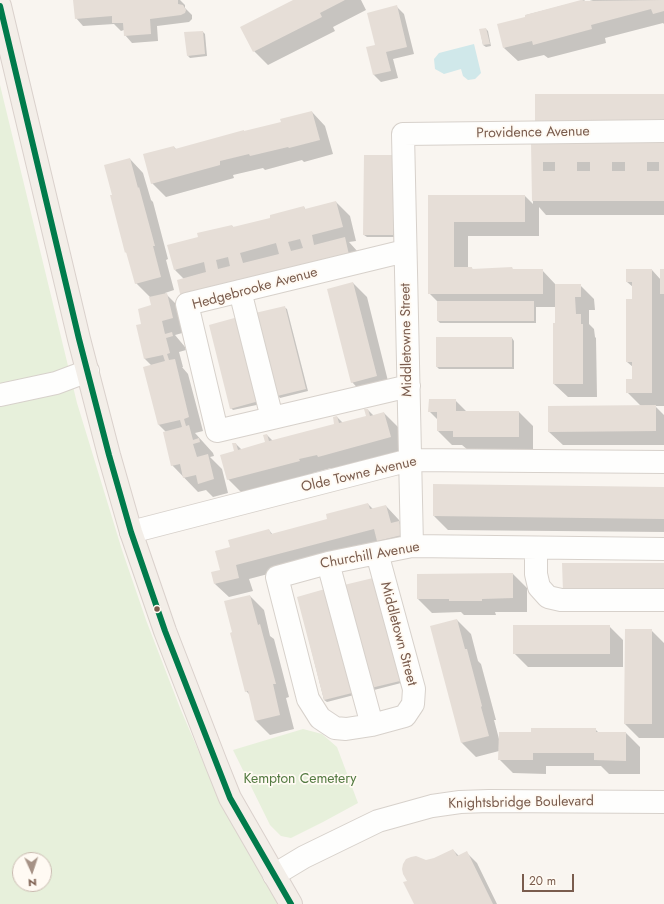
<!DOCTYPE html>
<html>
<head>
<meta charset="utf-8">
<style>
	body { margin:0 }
	#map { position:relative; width:664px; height:904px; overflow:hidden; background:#f9f5f0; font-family:Jost,sans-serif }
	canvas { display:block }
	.north { position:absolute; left:12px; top:852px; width:40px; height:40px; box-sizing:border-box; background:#fffaf3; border:1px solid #cabbb1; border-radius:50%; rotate:177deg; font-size:11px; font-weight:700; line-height:16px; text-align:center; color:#7a5c4d }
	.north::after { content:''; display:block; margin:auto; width:14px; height:18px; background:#a69286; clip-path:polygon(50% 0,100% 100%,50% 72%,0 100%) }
	.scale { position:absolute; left:522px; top:874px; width:52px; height:18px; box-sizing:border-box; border:2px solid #7a5c4d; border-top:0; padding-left:5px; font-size:12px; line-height:14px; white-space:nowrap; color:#7a5c4d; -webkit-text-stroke:3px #fffaf3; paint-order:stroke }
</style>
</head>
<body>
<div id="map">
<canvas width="664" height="904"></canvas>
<div class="north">N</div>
<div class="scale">20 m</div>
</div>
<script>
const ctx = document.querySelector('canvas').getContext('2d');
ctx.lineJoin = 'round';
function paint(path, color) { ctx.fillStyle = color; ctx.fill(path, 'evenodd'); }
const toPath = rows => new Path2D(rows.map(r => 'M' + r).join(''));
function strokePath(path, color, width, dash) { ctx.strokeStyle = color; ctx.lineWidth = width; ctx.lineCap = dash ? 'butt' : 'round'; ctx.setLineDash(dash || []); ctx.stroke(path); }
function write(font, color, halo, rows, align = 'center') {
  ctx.font = font + ' Jost,sans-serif'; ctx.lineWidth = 3.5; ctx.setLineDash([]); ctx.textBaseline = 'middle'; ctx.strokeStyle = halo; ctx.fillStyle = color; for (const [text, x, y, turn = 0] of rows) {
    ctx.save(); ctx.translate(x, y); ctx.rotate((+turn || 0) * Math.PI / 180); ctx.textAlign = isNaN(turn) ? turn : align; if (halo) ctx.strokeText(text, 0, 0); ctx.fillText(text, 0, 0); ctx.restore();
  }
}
paint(toPath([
	[0,85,77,403,122,550,146,620,180,708,215,789,281,904,0,904],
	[20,860,44,860,44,884,20,884],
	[303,729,322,734,337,747,358,803,323,822,291,838,281,836,270,825,233,750]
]), '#e7f0db');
paint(toPath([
	[474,44,481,73,475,79,468,80,463,76,461,69,444,74,435,69,434,59,439,53]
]), '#d0e8ea');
paint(toPath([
	[74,0,180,0,185,5,185,8,192,15,192,19,189,22,157,26,158,41,132,43,125,35,124,30,121,31,114,24,83,26,76,18],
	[295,0,361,0,366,10,333,27,335,31,268,65,254,51],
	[584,0,586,2,593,0,664,0,664,24,663,23,605,38,606,43,548,58,544,55,518,61,504,48,527,17,526,15],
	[397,7,404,14,414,54,393,59,398,78,381,82,374,75,376,46],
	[486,29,488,31,491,46,486,47,483,45,480,30],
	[203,32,205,34,207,56,190,58,188,56],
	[312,112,325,126,333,154,304,162,302,160,265,170,263,168,233,175,234,178,166,197,152,183,174,147,177,150,245,132,282,123],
	[664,143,664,215,546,215,539,207,539,236,468,236,468,268,472,268,473,270,542,270,556,285,580,285,594,299,595,310,589,310,589,324,594,329,595,337,596,338,597,397,568,397,554,384,556,307,536,307,536,323,440,323,438,321,438,302,429,293,429,196,525,196,533,204,532,144],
	[365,156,393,156,395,237,367,237,364,235],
	[130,159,143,173,151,200,153,202,168,259,166,260,174,290,165,293,180,308,186,332,175,335,185,347,186,350,179,352,183,367,182,367,188,374,203,431,195,433,213,453,214,456,210,457,222,469,228,493,213,497,206,490,198,492,172,465,166,432,159,425,145,367,152,366,145,359,143,324,153,306,150,297,136,283,128,254,126,252,113,196],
	[336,202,350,216,356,241,349,242,358,252,184,279,175,270,199,238,232,226,235,228,272,219,304,207,306,210],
	[652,270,661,280,664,270,664,406,655,406,664,415,664,445,563,445,549,432,641,406,627,392,633,380,633,367,627,362,633,300,633,287,627,282],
	[353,283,367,297,390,389,365,396,352,382],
	[284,307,287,309,308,391,280,398,278,396],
	[210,326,261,404,233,410,231,408],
	[512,338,514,341,514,369,439,369,437,367],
	[455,400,467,412,519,412,533,426,533,451,468,450,462,445,452,445,438,431,438,420,430,412],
	[368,410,374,416,384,413,398,427,404,451,333,470,331,468,313,473,313,475,242,493,228,479,236,451,236,444,242,450,266,443,267,435,273,441,336,425,337,417,343,423,367,417],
	[664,488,664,532,448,530,434,516],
	[368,504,373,509,386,506,399,520,401,524,412,536,249,579,253,591,229,597,215,584,231,548,269,530,273,535,329,520],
	[513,574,527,588,527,612,495,612,496,615,464,615,461,612,432,613,418,599],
	[373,579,401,683,374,690,372,688],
	[250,596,264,610,270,636,274,639,289,697,286,698,294,729,270,735,256,721,250,695,246,691,234,633],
	[298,597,354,695,327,702,324,700],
	[457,620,471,634,478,661,481,664,496,720,494,720,499,739,595,729,599,733,626,733,640,747,640,774,609,774,601,766,546,766,546,774,513,773,499,759,499,751,476,757,462,743,432,627],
	[609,626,623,640,623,667,528,667,514,653],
	[651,630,664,643,664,738,639,738,625,724],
	[453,850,459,856,467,853,477,863,497,904,415,904,408,882,426,861,435,859]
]), '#0003');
paint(toPath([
	[73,0,178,0,178,4,183,5,186,10,185,13,181,15,150,19,151,34,124,36,123,23,112,23,112,16,75,19],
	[293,0,345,0,320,13,322,17,253,52,240,27],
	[581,0,585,1,664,0,664,11,653,14,651,9,591,25,592,29,533,45,532,41,503,48,497,24,525,17,525,15],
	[397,5,407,47,386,52,391,71,373,75,366,47,375,45,367,13],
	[486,28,490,44,483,45,479,29],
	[203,31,205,54,187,56,184,32],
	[535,94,664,94,664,124,535,124],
	[312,111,320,140,289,148,288,147,250,156,249,154,220,161,220,165,151,184,143,154,174,146,175,149,244,130,244,131,281,122,280,119],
	[664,142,664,201,532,201,531,143],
	[543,162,555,162,555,171,543,171],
	[577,162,590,162,590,171,577,171],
	[612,162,625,162,625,171,612,171],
	[647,162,659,162,659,171,647,171],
	[364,155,393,155,393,235,363,235],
	[130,158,138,188,139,187,155,246,153,246,161,277,135,284,126,252,125,253,110,195,112,195,104,165],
	[428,195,525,195,525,222,454,222,454,267,472,267,472,269,512,267,513,269,543,269,543,294,428,294],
	[336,201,343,227,312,235,314,245,345,237,349,255,181,298,177,280,206,272,204,262,174,270,167,245,198,237,197,233,232,225,233,227,270,218,270,215,304,206,305,209],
	[300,239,303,248,291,251,288,242],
	[276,243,279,254,243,263,240,253],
	[228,257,230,266,218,269,216,260],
	[626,269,652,269,652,393,626,393,626,379,632,379,632,362,626,362,626,299,632,299,632,282,626,282],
	[660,269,664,269,664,294,660,294],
	[353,282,377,376,351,383,327,289],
	[555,284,581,284,581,297,575,297,576,314,581,314,581,324,583,324,583,384,553,384,553,323,555,323],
	[167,293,173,318,162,321,165,334,172,332,173,336,166,338,170,353,167,354,169,360,175,359,189,417,184,419,186,426,189,425,193,440,199,438,200,442,193,444,197,457,208,454,214,479,198,484,196,475,183,478,180,464,171,466,163,432,182,427,180,420,158,425,143,367,165,361,163,355,144,359,136,325,141,324,138,309,151,305,149,297],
	[437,301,534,301,534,321,437,321],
	[285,306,306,389,277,396,255,313],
	[238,317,259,401,230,409,209,325],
	[436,337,512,337,512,367,436,367],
	[429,399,456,399,456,411,519,411,519,437,453,437,453,431,437,431,437,412,428,412],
	[656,405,656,431,548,432,548,406],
	[364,409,368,409,370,416,384,412,391,437,318,457,317,455,299,459,300,461,227,480,220,455,234,451,232,443,236,443,238,450,265,442,263,435,267,434,269,441,334,424,333,417,337,416,339,423,366,416],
	[433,484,664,487,664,519,433,516],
	[368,503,370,509,386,505,391,523,399,521,402,535,377,541,374,529,236,565,239,578,214,584,211,572,220,570,215,551,230,547,228,540,269,529,271,534,327,519,326,514],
	[562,563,664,563,664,592,563,592],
	[513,573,513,598,482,599,482,601,449,601,449,599,417,599,417,574],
	[373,578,400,681,371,688,344,585],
	[325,589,352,693,324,700,297,597],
	[250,595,258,625,260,624,276,684,273,684,280,715,255,721,248,691,245,692,230,633,232,632,224,601],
	[457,619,465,649,467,649,482,706,481,707,489,736,461,743,430,626],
	[513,625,610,625,610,654,513,654],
	[625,629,652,629,652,724,624,724],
	[531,728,596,728,596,732,626,732,626,761,594,760,594,753,533,753,533,760,498,760,499,732,531,732],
	[453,849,457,856,467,851,493,904,414,904,403,882,407,881,403,874,402,869,403,864,406,859,411,857,416,856,426,860,434,858]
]), '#e6ded7');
const minor = toPath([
	[405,251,187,304,217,431,409,386],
	[240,291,272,418],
	[0,395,56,383,88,371],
	[131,532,410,460,664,462],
	[412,546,403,134,664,131],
	[536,548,536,574,539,587,548,597,561,600,664,600],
	[377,553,414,689,413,704,405,716,372,725,346,729,335,728,320,718,308,699,277,577,328,563,377,553,412,546,664,549],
	[328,563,372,725],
	[274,875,304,857,378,821,432,806,460,802,489,801,664,802]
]);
const major = toPath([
	[0,6,79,339,109,455,131,532,165,631,216,763,230,798,291,904]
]);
strokePath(minor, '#d7d1cb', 24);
strokePath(major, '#dad1cc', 24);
strokePath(minor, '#fefefd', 22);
strokePath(major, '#f3eee8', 22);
strokePath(toPath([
	[0,6,79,339,109,455,131,532,165,631,230,798,291,904]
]), '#007b4b', 6);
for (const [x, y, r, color] of [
	[157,609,3.5,"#7a5c4d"]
]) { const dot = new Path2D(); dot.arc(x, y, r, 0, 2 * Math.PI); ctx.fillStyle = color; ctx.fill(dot); strokePath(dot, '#fffaf3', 1.5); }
write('14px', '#7a5c4d', '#fffaf3', [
	["Providence Avenue",533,133,-1],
	["Hedgebrooke Avenue",255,289,-15],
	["Middletowne Street",407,340,-91],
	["Olde Towne Avenue",359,475,-13],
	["Churchill Avenue",370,556,-10],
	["Middletown Street",398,634,75],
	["Knightsbridge Boulevard",521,803,-1]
]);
write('14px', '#537a41', '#fffaf3', [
	["Kempton Cemetery",300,780]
]);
</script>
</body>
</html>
